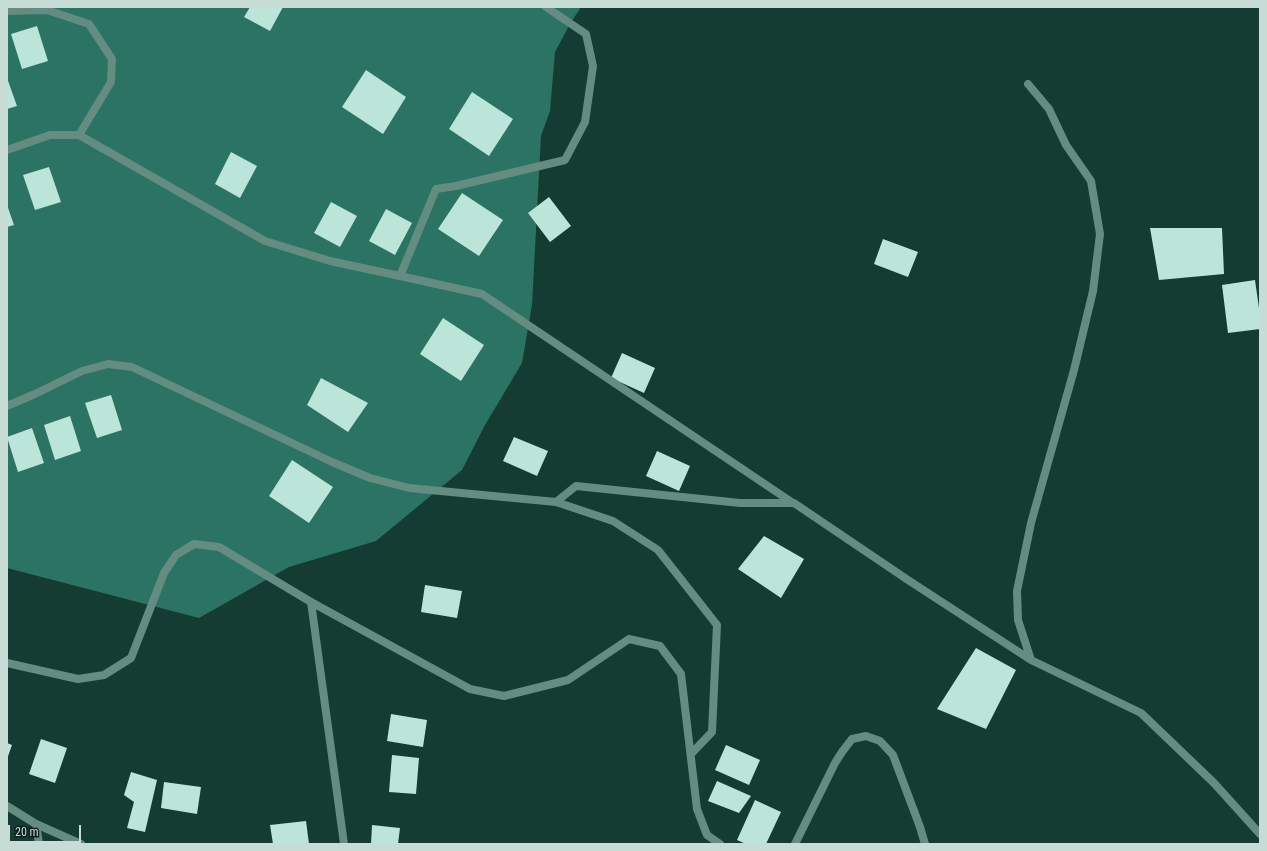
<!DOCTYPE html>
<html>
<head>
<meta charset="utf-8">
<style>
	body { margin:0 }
	#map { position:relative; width:1267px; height:851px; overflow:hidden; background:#143c32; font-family:"Roboto Condensed",sans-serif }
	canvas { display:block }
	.frame { position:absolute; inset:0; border:8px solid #c7dcd5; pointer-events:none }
	.scale { position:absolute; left:8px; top:825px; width:73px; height:18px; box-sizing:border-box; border:2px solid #c7dcd5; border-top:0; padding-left:5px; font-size:12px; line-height:14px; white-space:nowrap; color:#c7dcd5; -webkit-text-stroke:3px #0f1f1b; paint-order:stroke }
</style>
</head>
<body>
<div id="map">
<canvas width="1267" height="851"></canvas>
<div class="frame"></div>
<div class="scale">20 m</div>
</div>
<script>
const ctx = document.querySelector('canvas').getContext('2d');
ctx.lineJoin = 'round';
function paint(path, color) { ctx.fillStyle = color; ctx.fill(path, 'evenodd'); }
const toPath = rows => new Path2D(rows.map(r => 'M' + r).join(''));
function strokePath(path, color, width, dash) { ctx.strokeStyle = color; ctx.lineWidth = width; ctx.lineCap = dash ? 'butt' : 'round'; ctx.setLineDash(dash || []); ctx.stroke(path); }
paint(toPath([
	[7,7,581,7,570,24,555,52,550,111,541,136,532,305,522,363,485,425,462,470,376,541,289,567,199,618,7,568]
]), '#2b7362');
paint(toPath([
	[250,7,283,7,270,31,244,17],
	[37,26,48,61,22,69,11,34],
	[366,70,406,97,383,134,342,107],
	[7,78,17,106,7,109],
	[472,92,513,119,489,156,449,129],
	[231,152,257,166,240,198,215,184],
	[49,167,61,202,35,210,23,175],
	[462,193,503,220,479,256,438,229],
	[549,197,571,226,550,242,528,213],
	[331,202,357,216,340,247,314,233],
	[7,205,14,225,7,227],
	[386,209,412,223,395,255,369,241],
	[1150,228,1222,228,1224,274,1159,280],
	[883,239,918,252,908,277,874,264],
	[1255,280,1260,315,1260,329,1228,333,1222,285],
	[443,318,484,345,461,381,420,354],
	[622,353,655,368,644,393,611,378],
	[321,378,368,403,348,432,307,405],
	[111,395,122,430,97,438,85,403],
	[70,416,81,451,55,460,44,425],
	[32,428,44,463,18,472,7,437],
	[514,437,548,451,537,476,503,461],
	[657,451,690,466,679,491,646,476],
	[292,460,333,487,309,523,269,496],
	[764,536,804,559,781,598,738,569],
	[425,585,462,591,457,618,421,612],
	[976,648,1016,670,986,729,937,709],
	[391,714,427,720,423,747,387,741],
	[41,739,67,748,55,783,29,774],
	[7,743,12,745,7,759],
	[726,745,760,760,749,785,715,770],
	[392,755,419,758,416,794,389,792],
	[131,772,157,780,145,832,127,828,134,802,124,795],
	[717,781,751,796,739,813,708,801],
	[164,782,201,787,197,814,161,808],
	[755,800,781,812,766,844,746,844,737,840],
	[306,821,309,844,273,844,270,825],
	[372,825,400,828,398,844,371,844]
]), '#bae5d8');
strokePath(toPath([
	[7,11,47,10,89,24,112,59,111,82,79,135],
	[1028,84,1049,109,1066,145,1091,181,1100,234,1093,291,1074,370,1031,523,1017,591,1018,620,1031,660],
	[7,150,50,135,79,135,265,241,330,261,400,276,436,189,456,186,565,160,585,122,593,66,586,34,546,7],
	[400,276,482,294,793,503],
	[7,406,35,394,82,371,108,364,132,367,332,462,370,478,409,488,556,502,613,521,658,550,717,625,712,732,691,754],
	[556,502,576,486,740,503,794,503,908,580,1031,660,1141,713,1214,783,1260,834],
	[311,602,344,844],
	[7,663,78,679,104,675,131,658,164,573,176,555,194,544,219,547,311,602,470,689,504,696,568,680,629,639,660,646,681,674,697,809,707,835,720,844],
	[7,806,36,824,81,844],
	[36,824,39,844],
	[795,844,835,763,842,752,852,739,866,736,880,741,893,755,920,827,925,844]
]), '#648c81', 8);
</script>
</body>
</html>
